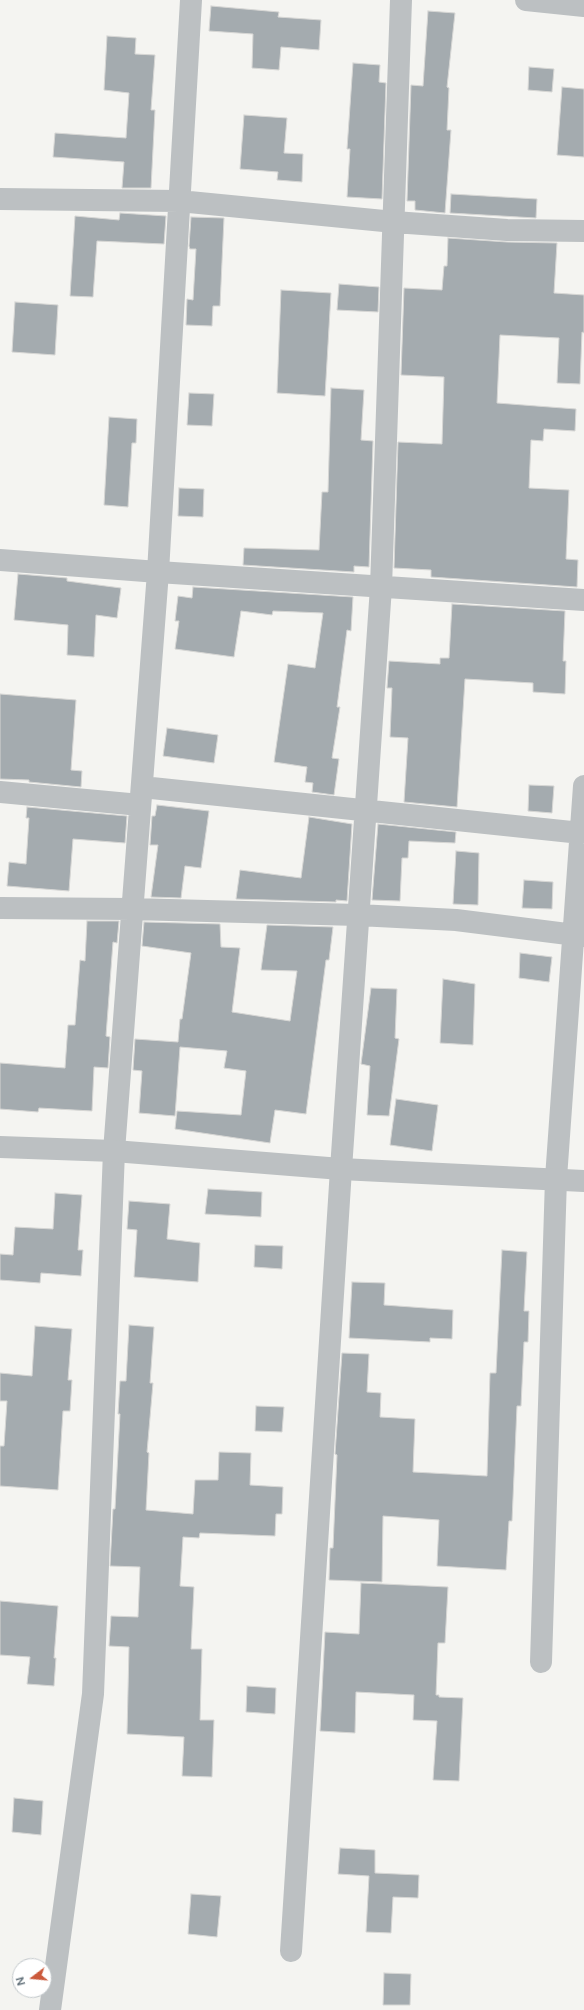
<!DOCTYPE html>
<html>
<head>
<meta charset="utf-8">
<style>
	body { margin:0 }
	#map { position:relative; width:584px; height:2010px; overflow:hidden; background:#f4f4f1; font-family:Figtree,sans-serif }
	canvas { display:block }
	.north { position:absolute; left:12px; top:1958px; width:40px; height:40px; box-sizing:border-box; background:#fff; border:1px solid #c2c8cb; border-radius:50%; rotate:254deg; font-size:11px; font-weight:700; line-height:16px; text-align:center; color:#67757e }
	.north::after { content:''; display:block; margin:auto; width:14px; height:18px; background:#cb593b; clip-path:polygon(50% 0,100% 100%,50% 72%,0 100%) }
</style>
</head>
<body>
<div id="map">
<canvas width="584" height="2010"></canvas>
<div class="north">N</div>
</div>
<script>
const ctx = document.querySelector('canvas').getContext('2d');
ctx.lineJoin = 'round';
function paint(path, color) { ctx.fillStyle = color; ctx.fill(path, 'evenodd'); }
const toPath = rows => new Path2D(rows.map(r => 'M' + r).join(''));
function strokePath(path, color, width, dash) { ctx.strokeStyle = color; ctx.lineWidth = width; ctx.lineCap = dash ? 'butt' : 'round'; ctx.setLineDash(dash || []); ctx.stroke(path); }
const building = toPath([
	[211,6,279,12,278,17,321,20,319,50,281,47,279,70,252,68,253,34,209,31,211,6],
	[428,11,455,13,447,87,449,88,447,130,451,130,445,213,415,210,415,201,407,201,411,85,423,86,428,11],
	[107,36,136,38,135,54,155,55,151,110,155,110,151,188,122,188,124,162,53,157,55,133,126,138,129,93,104,90,107,36],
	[353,63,380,65,379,82,386,83,382,199,347,197,350,149,347,149,353,63],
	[529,67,554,69,552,92,528,90,529,67],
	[562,87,584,89,584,157,557,155,562,87],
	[244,115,287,118,284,153,303,154,302,182,277,180,278,172,240,169,244,115],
	[451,194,537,199,536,218,450,213,451,194],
	[120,213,166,216,164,244,97,241,93,297,70,296,75,216,119,220,120,213],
	[191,217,224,218,220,306,213,306,212,326,186,325,187,299,193,300,196,249,190,249,189,246,191,217],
	[448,238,507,242,557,243,554,293,584,295,584,333,582,332,580,384,557,383,559,338,500,335,497,403,576,409,575,431,544,429,543,441,531,440,529,488,569,490,566,559,578,560,577,587,431,577,431,570,394,568,398,442,442,444,444,377,401,375,404,288,442,290,444,266,447,266,448,238],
	[339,284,379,287,378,312,337,310,339,284],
	[281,290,331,293,325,396,277,393,281,290],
	[15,302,58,305,55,355,12,352,15,302],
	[331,388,364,390,361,440,373,441,369,567,354,566,354,572,243,565,244,548,319,550,322,492,328,492,331,388],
	[189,393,214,394,212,426,187,425,189,393],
	[109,417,137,419,136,443,132,443,128,507,104,505,109,417],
	[179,488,204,489,203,517,178,516,179,488],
	[18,574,67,578,67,581,121,588,117,618,96,615,94,657,67,655,68,625,14,620,18,574],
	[193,587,353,597,351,631,347,630,337,707,340,707,332,758,339,759,334,795,312,792,313,783,305,782,307,767,274,762,288,664,315,668,323,613,273,611,272,615,241,611,234,657,175,649,179,621,175,621,178,596,192,598,193,587],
	[452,604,565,611,563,661,566,661,565,694,533,692,533,683,465,679,457,807,404,802,408,738,390,737,392,688,387,688,389,661,440,664,440,658,449,658,452,604],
	[0,694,76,700,71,770,82,771,81,787,29,782,29,780,0,779,0,694],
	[167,728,218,735,214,763,163,756,167,728],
	[529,785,554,786,552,813,528,811,529,785],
	[157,805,209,811,201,868,185,866,181,898,151,897,158,845,150,845,152,816,155,816,157,805],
	[27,807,127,816,125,843,73,839,69,891,7,886,9,862,26,864,29,818,26,818,27,807],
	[309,817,352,824,347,901,336,900,336,902,236,899,240,870,301,878,309,817],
	[378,824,456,832,455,843,409,841,408,858,402,858,400,901,372,900,378,824],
	[456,851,479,853,478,905,453,904,456,851],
	[524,880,553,882,552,909,522,908,524,880],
	[87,921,119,921,117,943,113,942,106,1036,110,1037,108,1068,94,1067,92,1111,39,1108,38,1112,0,1109,0,1063,65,1068,68,1025,75,1025,80,960,85,961,87,921],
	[144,922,220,924,221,947,240,948,232,1012,290,1021,297,971,261,970,267,925,333,927,329,960,326,960,306,1114,275,1110,270,1143,175,1129,177,1111,241,1115,246,1071,224,1068,227,1051,180,1047,175,1116,139,1113,142,1071,133,1070,135,1039,178,1042,180,1019,182,1019,191,953,142,946,144,922],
	[520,953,552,957,549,982,519,978,520,953],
	[443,979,475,984,473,1045,440,1043,443,979],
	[371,988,397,989,395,1038,399,1039,389,1116,367,1115,370,1066,361,1064,371,988],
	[396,1099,438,1105,432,1151,390,1145,396,1099],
	[208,1189,262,1192,261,1217,205,1214,208,1189],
	[55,1193,82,1195,78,1250,83,1250,81,1276,41,1273,40,1283,0,1280,0,1254,13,1255,15,1227,53,1229,55,1193],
	[129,1201,170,1204,167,1239,200,1243,198,1282,134,1277,137,1230,127,1229,129,1201],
	[255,1245,283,1246,282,1269,254,1267,255,1245],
	[502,1250,527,1252,524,1311,529,1311,528,1342,524,1342,521,1406,517,1406,512,1521,509,1521,506,1570,437,1566,439,1520,383,1516,382,1582,329,1580,330,1548,333,1548,337,1455,335,1454,342,1353,369,1354,367,1392,381,1393,380,1417,415,1419,413,1472,487,1476,490,1373,496,1373,502,1250],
	[352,1282,385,1283,384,1305,453,1310,452,1339,430,1338,430,1342,349,1338,352,1282],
	[129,1325,154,1327,150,1383,153,1383,147,1452,149,1453,146,1510,193,1514,195,1480,218,1480,219,1452,251,1453,250,1485,283,1487,282,1514,276,1514,275,1536,200,1533,199,1538,183,1537,180,1586,194,1587,191,1649,202,1649,200,1720,214,1720,212,1777,182,1776,184,1737,127,1734,129,1647,109,1646,111,1616,138,1617,140,1567,110,1566,113,1509,115,1509,120,1414,118,1414,120,1381,126,1381,129,1325],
	[35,1326,72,1329,68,1380,72,1380,70,1411,63,1411,58,1490,0,1486,0,1446,4,1446,7,1401,0,1401,0,1373,32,1376,35,1326],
	[256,1406,284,1407,282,1432,255,1431,256,1406],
	[361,1583,448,1587,445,1643,438,1643,436,1695,439,1695,439,1697,463,1698,459,1781,433,1780,437,1721,413,1720,414,1695,356,1692,355,1733,320,1731,325,1632,359,1634,361,1583],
	[0,1601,58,1606,54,1658,56,1658,54,1686,27,1684,30,1657,0,1655,0,1601],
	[247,1686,276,1688,275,1714,246,1712,247,1686],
	[14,1798,43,1801,41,1835,12,1832,14,1798],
	[340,1848,375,1850,375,1873,419,1875,418,1898,393,1897,391,1933,366,1932,369,1876,338,1874,340,1848],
	[191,1894,221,1896,217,1937,188,1934,191,1894],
	[384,1973,411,1974,410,2005,383,2005,384,1973]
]);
paint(building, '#a4abaf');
strokePath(building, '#d6d6d4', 1);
strokePath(toPath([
	[526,0,584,6],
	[0,199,179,201,394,222,507,230,584,231],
	[0,560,158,572,584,600],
	[142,787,581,833],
	[0,792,140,805],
	[0,908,132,909,358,915,456,920,584,936],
	[541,1662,556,1178,584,786],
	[291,1951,341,1169,381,587,401,0],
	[50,2010,93,1694,114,1151,158,572,191,0]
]), '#bcc0c2', 22);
strokePath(toPath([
	[0,1147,114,1151,341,1169,584,1181]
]), '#bcc0c2', 22);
</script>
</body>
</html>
